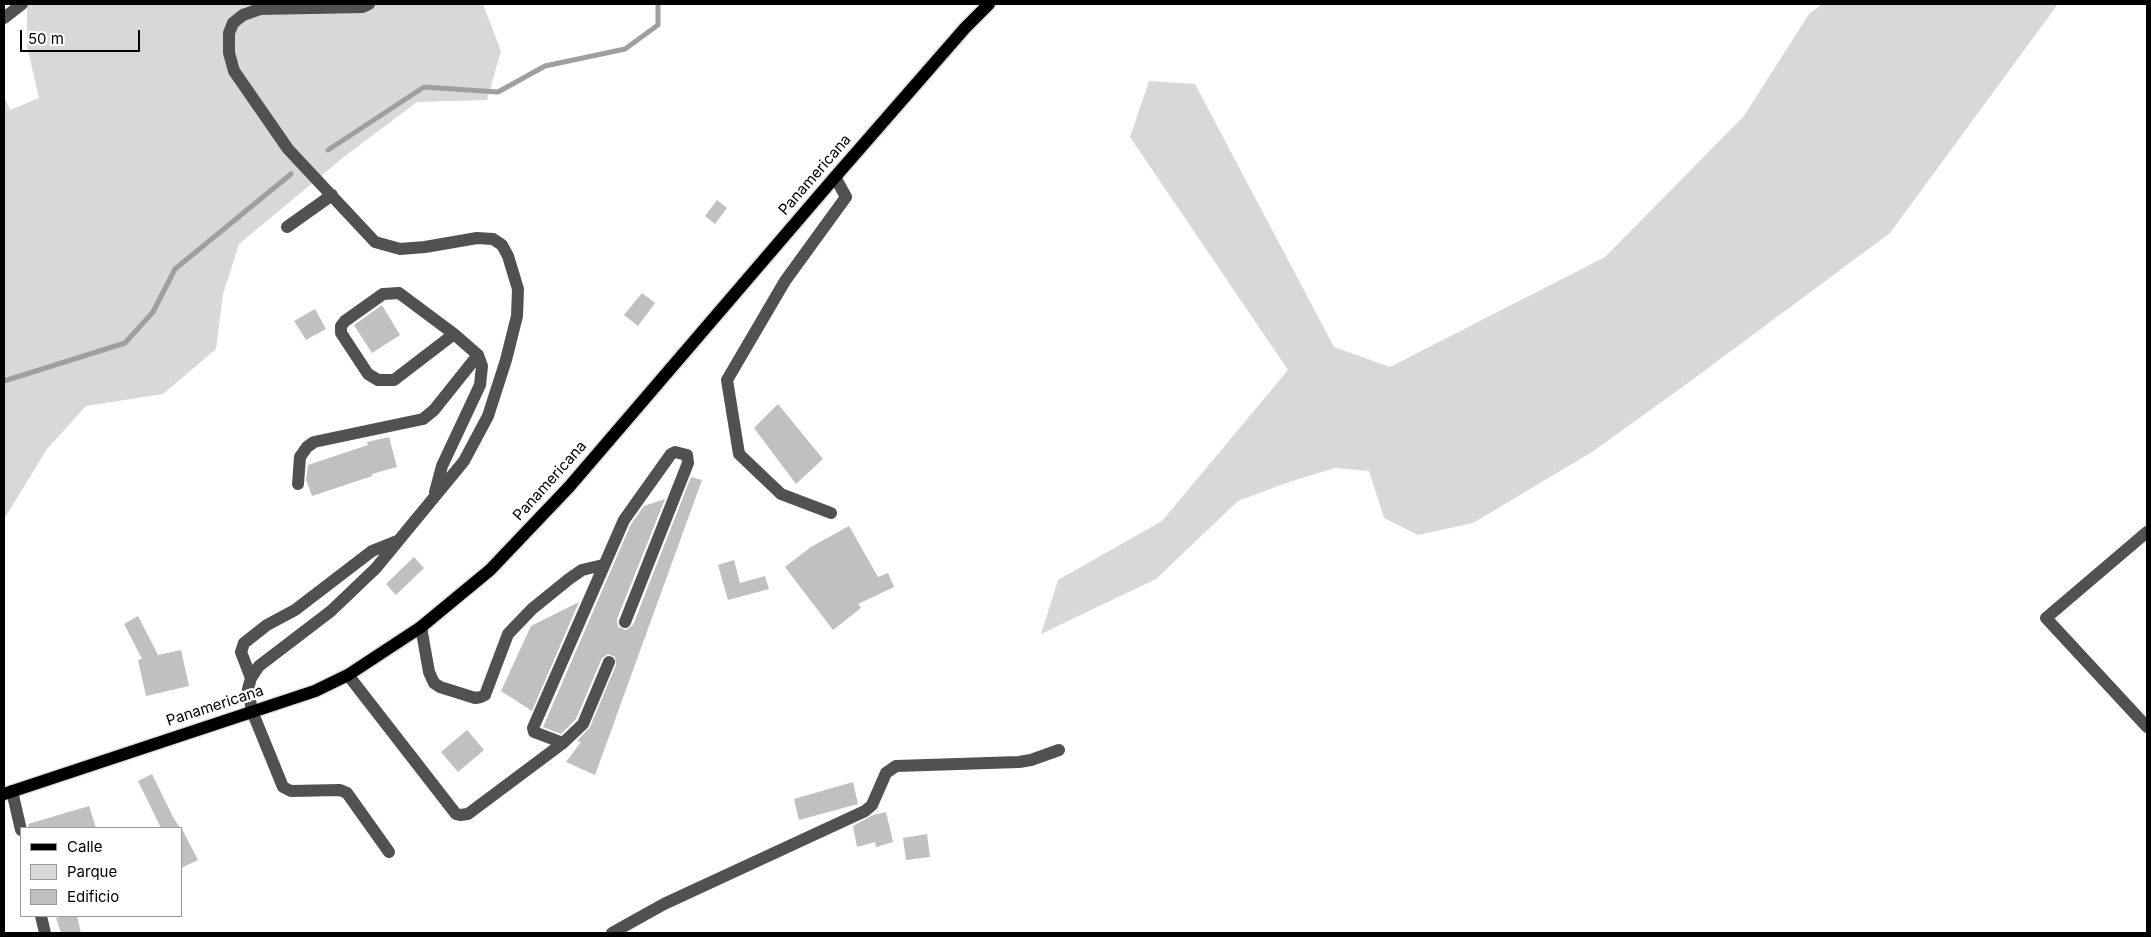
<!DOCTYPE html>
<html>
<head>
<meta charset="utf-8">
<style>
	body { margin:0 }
	#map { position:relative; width:2151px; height:937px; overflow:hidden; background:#fff; font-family:Inter,sans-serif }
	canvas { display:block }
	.frame { position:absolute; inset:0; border:5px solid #000; pointer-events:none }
	.legend { position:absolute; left:20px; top:827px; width:162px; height:90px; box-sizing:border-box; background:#fff; border:1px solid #999; margin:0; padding:6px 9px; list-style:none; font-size:15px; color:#000 }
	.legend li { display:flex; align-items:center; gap:10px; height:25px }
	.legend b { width:25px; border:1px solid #999 }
	.scale { position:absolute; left:20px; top:30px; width:120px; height:22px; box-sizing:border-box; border:2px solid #000; border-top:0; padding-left:6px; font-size:15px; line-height:18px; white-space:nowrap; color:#000; -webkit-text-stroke:4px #fff; paint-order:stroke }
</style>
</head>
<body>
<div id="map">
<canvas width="2151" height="937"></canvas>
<div class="frame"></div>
<ul class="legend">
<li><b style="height:6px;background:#000"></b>Calle</li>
<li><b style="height:14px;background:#d8d8d8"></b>Parque</li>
<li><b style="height:14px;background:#c0c0c0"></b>Edificio</li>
</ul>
<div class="scale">50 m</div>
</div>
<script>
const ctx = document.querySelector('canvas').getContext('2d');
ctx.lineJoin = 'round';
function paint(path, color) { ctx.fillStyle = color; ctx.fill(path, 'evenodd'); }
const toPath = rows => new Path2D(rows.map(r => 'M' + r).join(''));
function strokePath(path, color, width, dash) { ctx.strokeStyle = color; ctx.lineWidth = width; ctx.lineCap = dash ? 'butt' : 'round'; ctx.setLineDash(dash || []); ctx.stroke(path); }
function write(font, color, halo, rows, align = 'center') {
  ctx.font = font + ' Inter,sans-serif'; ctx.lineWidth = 4.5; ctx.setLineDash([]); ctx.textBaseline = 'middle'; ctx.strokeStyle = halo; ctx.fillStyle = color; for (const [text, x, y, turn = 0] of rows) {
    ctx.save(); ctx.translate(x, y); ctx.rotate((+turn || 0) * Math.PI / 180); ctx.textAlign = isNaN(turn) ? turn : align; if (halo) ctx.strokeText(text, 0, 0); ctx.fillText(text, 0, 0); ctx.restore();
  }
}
paint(toPath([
	[27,4,483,4,501,51,487,100,417,102,345,156,239,244,223,294,216,349,163,394,86,406,47,449,4,519,4,96,10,110,39,98,27,46],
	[1822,4,2058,4,1890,233,1688,383,1592,452,1473,523,1418,535,1384,518,1369,471,1335,468,1286,483,1238,501,1156,579,1041,634,1058,580,1162,521,1288,370,1130,137,1149,81,1195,84,1334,347,1390,367,1605,257,1744,116,1809,14]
]), '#d8d8d8');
strokePath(toPath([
	[328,150,424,87,498,92,545,66,625,49,658,25,658,4],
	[4,381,125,343,153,312,175,269,291,174]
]), '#9f9f9f', 5);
paint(toPath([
	[717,200,727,208,715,224,705,216],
	[642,293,655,303,638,326,624,315],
	[382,305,400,335,372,353,354,325],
	[315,309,326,329,306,340,294,321],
	[778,404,823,459,796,484,754,428],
	[389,437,397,467,372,474,372,476,312,496,306,480,308,465,368,445,367,442],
	[691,477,702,480,595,775,566,762,581,742,577,741,590,727,616,665,615,657,608,654,602,658,576,719,561,734,543,727,631,524,644,506,665,499,617,619,618,627,626,630,633,625],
	[849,526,878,577,888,573,894,587,858,604,861,608,833,630,785,567,811,547],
	[414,557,424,568,396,595,386,584],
	[734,560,740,583,765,576,769,589,728,600,718,565],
	[579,602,532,711,501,691,531,626],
	[138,616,158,655,181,650,189,686,146,696,138,660,142,659,124,624],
	[467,730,484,750,458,772,441,752],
	[152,774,173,817,180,828,161,828,138,781],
	[853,782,858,804,799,820,794,799],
	[89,806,96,828,29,828,28,824],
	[886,812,893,842,876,847,875,842,857,847,853,826,873,815],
	[181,827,198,860,181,868],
	[927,834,930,857,906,860,903,838],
	[64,916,77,916,81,933,61,933,56,918]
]), '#c0c0c0');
const major = toPath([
	[4,794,315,691,348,675,421,627,490,570,569,487,835,177,965,28,989,4]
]);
strokePath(major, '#dbdbdb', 15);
strokePath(toPath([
	[369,4,363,7,260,9,243,15,233,23,229,33,229,53,234,71,288,149,375,242,400,249,425,247,477,238,493,239,502,245,508,256,518,289,517,316,506,360,488,416,464,461,376,568,331,611,259,666,251,678,248,689,252,711,283,787,291,791,340,790,347,793,389,852],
	[4,18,22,4],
	[287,227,332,195],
	[298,484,300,457,307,447,314,442,423,419,434,410,478,355],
	[435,492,442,466,480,385,482,366,478,355,454,334,399,293,383,294,345,321,341,326,341,333,368,374,378,380,394,380,454,334],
	[831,513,781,494,739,454,727,380,785,281,846,197,835,177],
	[2147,532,2046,618,2147,727],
	[421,627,429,672,434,683,440,687,475,698,481,697,485,695,508,634,532,609,569,579,582,570,603,565],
	[348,675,456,814,460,815,468,814,563,743,583,724,609,662],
	[251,678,241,652,244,643,267,625,295,610,372,551,397,541],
	[563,743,534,732,533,728,624,520,671,454,675,452,687,455,688,463,625,622],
	[12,791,21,830],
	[41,916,45,933],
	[612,933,664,904,865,811,872,805,886,773,896,766,1019,762,1031,760,1059,750]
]), '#515151', 12);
strokePath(major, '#000', 12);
write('15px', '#000', '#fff', [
	["Panamericana",815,175,-49],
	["Panamericana",550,481,-48],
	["Panamericana",215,706,-18]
]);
</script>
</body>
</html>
